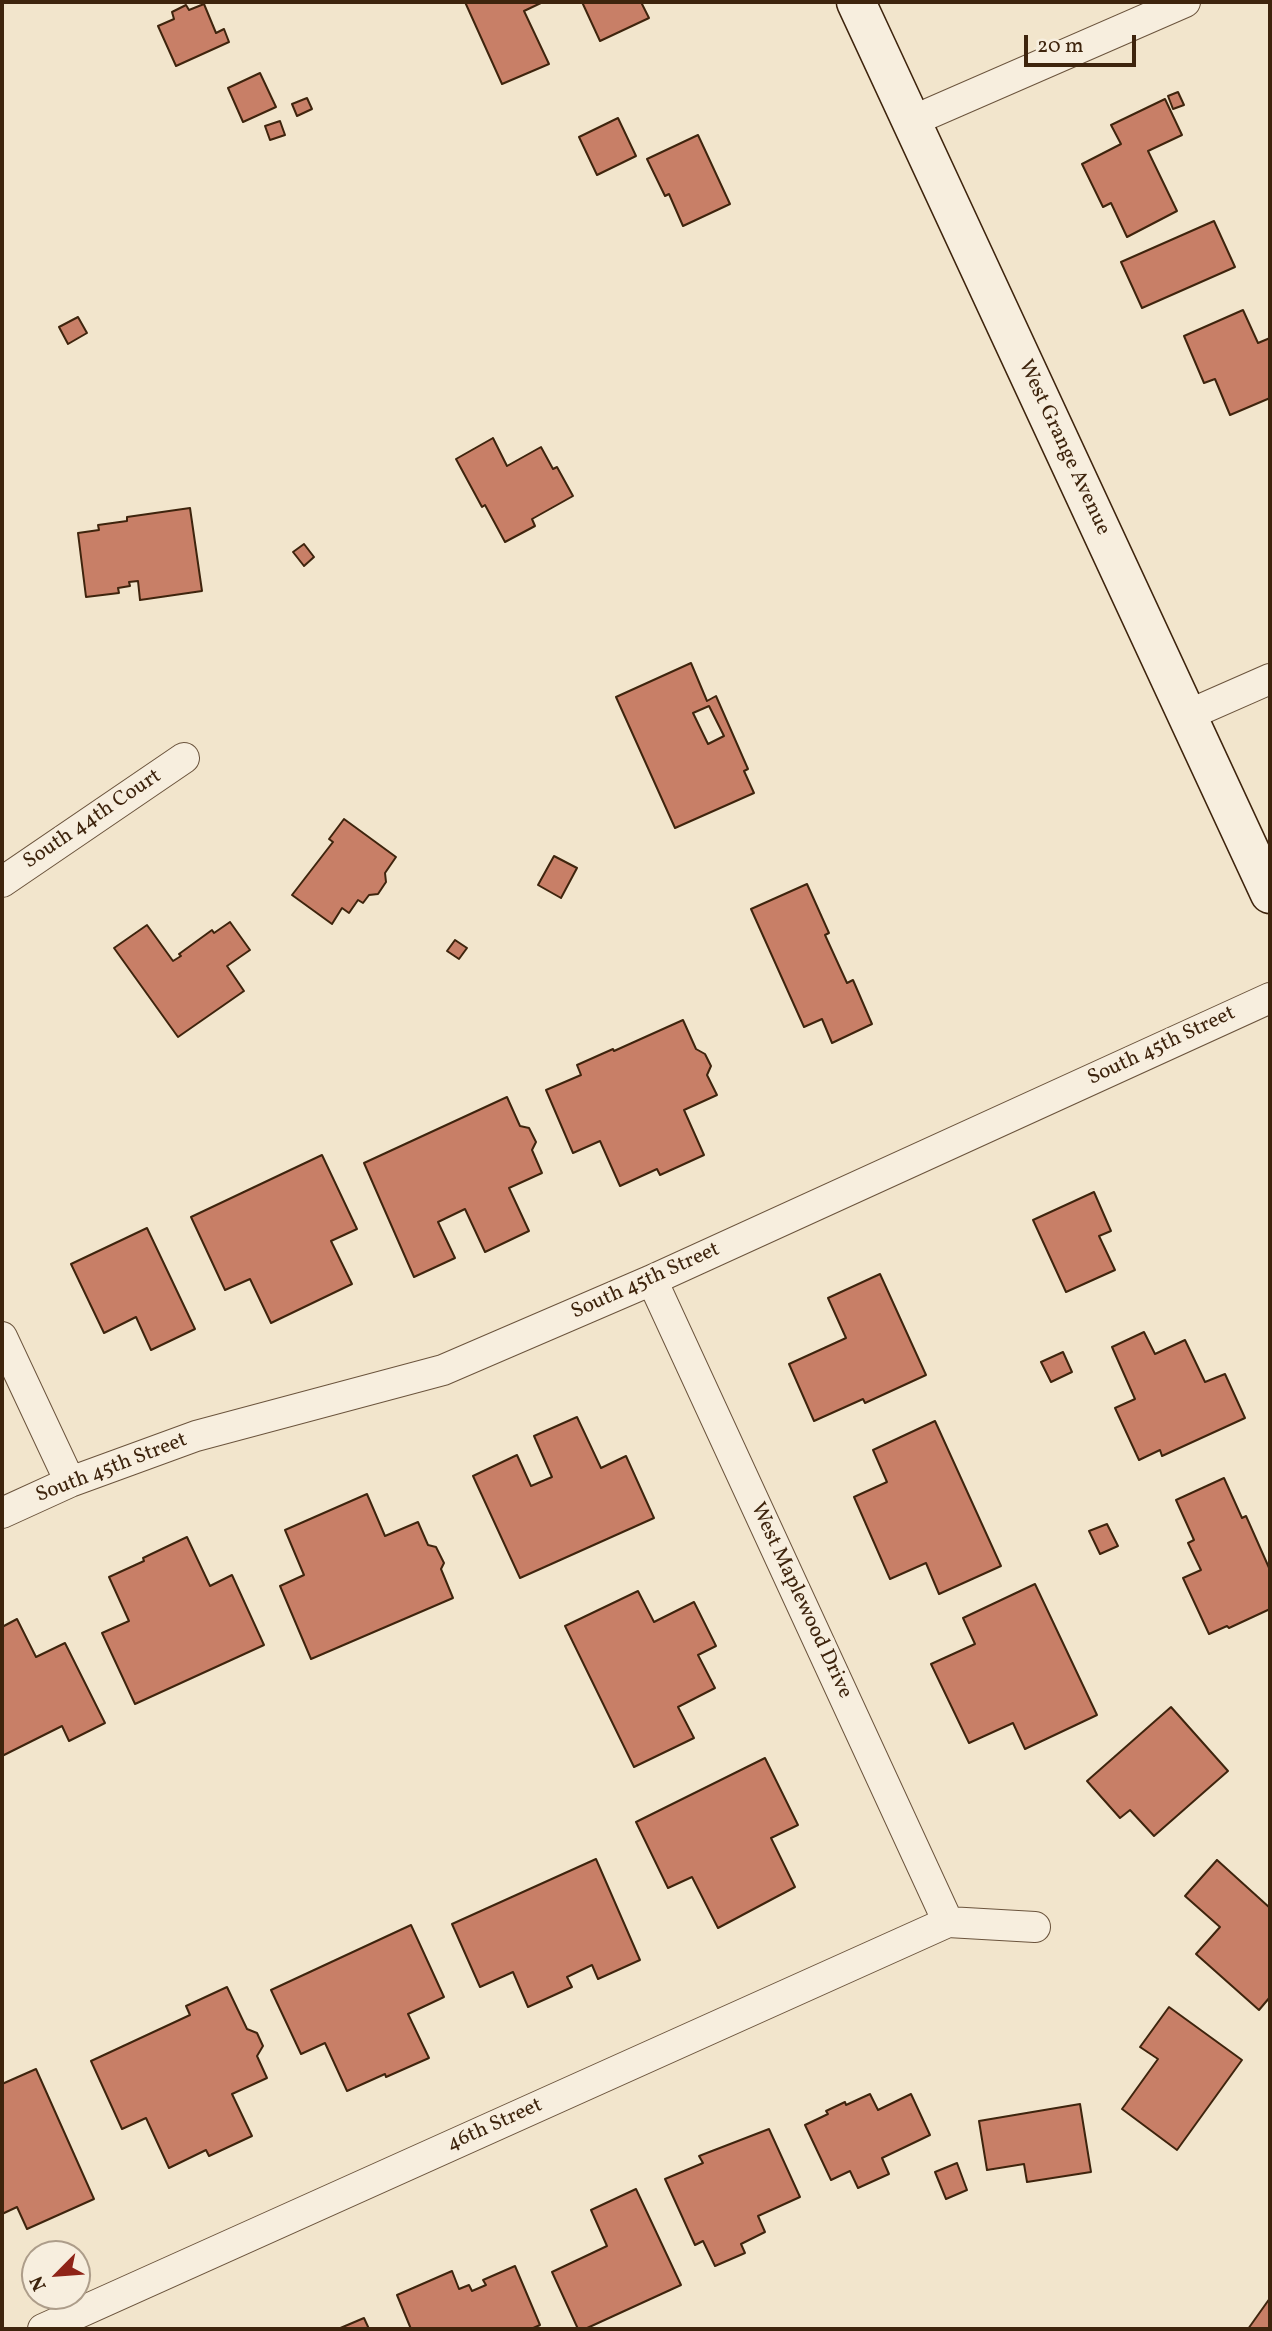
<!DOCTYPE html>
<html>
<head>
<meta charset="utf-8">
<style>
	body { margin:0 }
	#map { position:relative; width:1272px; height:2331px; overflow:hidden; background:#f2e5cc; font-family:Vollkorn,serif }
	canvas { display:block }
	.frame { position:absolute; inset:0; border:4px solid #3e240d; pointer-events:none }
	.north { position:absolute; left:21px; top:2240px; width:70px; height:70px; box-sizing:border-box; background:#f7eede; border:2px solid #ad9d8a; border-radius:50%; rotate:245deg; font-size:19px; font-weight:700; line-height:28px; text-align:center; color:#3e240d }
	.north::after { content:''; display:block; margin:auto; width:24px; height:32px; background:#8f2418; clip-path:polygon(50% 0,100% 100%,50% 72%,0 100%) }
	.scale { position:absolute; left:1024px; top:35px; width:112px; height:32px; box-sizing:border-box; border:4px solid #3e240d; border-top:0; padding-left:9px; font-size:21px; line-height:24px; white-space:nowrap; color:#3e240d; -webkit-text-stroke:5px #f7eede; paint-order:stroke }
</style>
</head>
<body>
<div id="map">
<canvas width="1272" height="2331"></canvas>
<div class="frame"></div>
<div class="north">N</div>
<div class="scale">20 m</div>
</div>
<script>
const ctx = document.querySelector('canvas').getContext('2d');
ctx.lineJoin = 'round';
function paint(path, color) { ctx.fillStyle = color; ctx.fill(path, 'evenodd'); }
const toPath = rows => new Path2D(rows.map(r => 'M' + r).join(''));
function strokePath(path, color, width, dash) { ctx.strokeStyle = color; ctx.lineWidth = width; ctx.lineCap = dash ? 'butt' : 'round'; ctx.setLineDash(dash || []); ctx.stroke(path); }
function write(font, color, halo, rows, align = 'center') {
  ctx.font = font + ' Vollkorn,serif'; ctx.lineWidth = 7; ctx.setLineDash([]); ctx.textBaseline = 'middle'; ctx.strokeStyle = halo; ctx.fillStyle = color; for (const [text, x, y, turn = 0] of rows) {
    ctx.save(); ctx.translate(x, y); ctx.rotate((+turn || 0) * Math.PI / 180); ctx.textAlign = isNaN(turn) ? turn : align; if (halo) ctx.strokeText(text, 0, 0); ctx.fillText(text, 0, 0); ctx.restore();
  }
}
const building = toPath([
	[465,2,543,2,524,11,549,64,502,84,465,2],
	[582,2,641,2,649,18,600,41,582,2],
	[204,4,216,33,224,29,229,42,176,66,158,26,174,19,172,12,186,5,189,10,204,4],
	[260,73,276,107,243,122,228,88,260,73],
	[1178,92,1184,105,1173,109,1168,96,1178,92],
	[307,98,312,109,297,116,292,104,307,98],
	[1165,99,1182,135,1148,151,1177,211,1127,237,1111,203,1103,207,1082,164,1121,144,1111,125,1165,99],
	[618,118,636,156,597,175,579,137,618,118],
	[280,121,285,135,270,140,265,126,280,121],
	[698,135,730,204,683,226,669,194,665,196,647,159,698,135],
	[1214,221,1235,267,1142,308,1121,262,1214,221],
	[1243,310,1258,343,1270,338,1270,398,1230,415,1215,379,1204,383,1184,336,1243,310],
	[78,317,87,333,68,344,59,327,78,317],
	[493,438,507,466,541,447,553,469,557,467,573,496,532,519,535,526,505,542,485,505,482,507,456,459,493,438],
	[190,508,202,591,140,600,138,581,129,582,130,586,118,588,119,593,86,597,78,533,99,530,98,525,127,521,127,517,190,508],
	[304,544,314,557,304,566,293,552,304,544],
	[691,663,707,701,716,696,748,769,744,771,754,793,675,828,616,697,691,663],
	[709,706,724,736,708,744,693,713,709,706],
	[344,819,396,857,385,873,386,882,378,894,369,895,363,903,358,900,349,913,342,908,332,924,292,895,333,842,329,839,344,819],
	[554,856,577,868,561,898,538,885,554,856],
	[807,884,829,933,825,935,847,983,853,980,872,1024,832,1043,822,1019,804,1027,751,909,807,884],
	[230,922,250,950,227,966,244,991,178,1037,114,948,147,925,173,961,181,956,179,954,212,930,214,933,230,922],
	[455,940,467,948,459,959,447,951,455,940],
	[683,1020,696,1049,705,1054,711,1066,707,1075,717,1095,684,1110,704,1155,660,1175,657,1169,620,1186,600,1141,573,1153,546,1090,581,1075,577,1065,613,1049,614,1051,683,1020],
	[507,1097,520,1126,529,1128,536,1142,532,1150,542,1173,509,1188,529,1231,485,1252,465,1209,438,1222,455,1258,414,1277,364,1163,507,1097],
	[322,1155,357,1229,331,1241,352,1284,271,1323,250,1279,225,1290,191,1217,322,1155],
	[1094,1192,1111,1231,1099,1236,1115,1270,1066,1292,1033,1220,1094,1192],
	[147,1228,195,1329,151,1350,136,1317,104,1333,71,1264,147,1228],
	[880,1274,926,1375,865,1403,863,1399,814,1421,789,1364,846,1338,828,1298,880,1274],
	[1144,1332,1155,1354,1185,1340,1205,1382,1225,1374,1245,1418,1162,1456,1160,1450,1139,1460,1115,1408,1135,1399,1112,1347,1144,1332],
	[1063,1352,1072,1372,1051,1382,1041,1362,1063,1352],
	[577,1417,601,1468,626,1456,654,1518,520,1578,473,1476,517,1455,531,1486,552,1477,534,1436,577,1417],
	[935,1421,1001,1566,939,1594,926,1563,890,1579,854,1497,887,1482,873,1450,935,1421],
	[1224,1478,1242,1518,1246,1516,1270,1570,1270,1609,1229,1628,1227,1626,1209,1634,1183,1578,1201,1570,1188,1543,1194,1540,1176,1500,1224,1478],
	[367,1494,385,1536,418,1522,428,1545,436,1547,444,1563,441,1569,453,1598,311,1659,280,1586,304,1575,285,1530,367,1494],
	[1107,1524,1118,1546,1100,1554,1089,1531,1107,1524],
	[187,1537,210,1586,232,1575,264,1645,135,1704,102,1633,129,1621,109,1577,144,1561,143,1558,187,1537],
	[1035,1584,1097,1715,1025,1749,1013,1723,969,1743,931,1664,975,1644,963,1618,1035,1584],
	[638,1591,654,1622,694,1602,716,1646,698,1655,715,1688,678,1707,694,1738,634,1767,565,1626,638,1591],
	[17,1619,36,1657,65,1643,105,1723,69,1741,62,1726,2,1756,2,1627,17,1619],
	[1171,1707,1228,1771,1154,1836,1130,1810,1120,1818,1087,1781,1171,1707],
	[765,1758,798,1825,771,1838,795,1887,718,1928,692,1877,668,1888,636,1822,765,1758],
	[596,1859,640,1960,598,1979,592,1965,567,1977,572,1987,528,2007,513,1972,480,1987,452,1924,596,1859],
	[1217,1860,1270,1908,1270,1997,1259,2010,1196,1954,1220,1927,1185,1896,1217,1860],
	[411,1925,444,1997,408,2014,429,2058,386,2077,385,2074,347,2091,325,2043,301,2054,271,1990,411,1925],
	[227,1987,247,2029,257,2033,263,2046,257,2056,267,2078,232,2094,252,2136,209,2156,206,2150,169,2168,146,2118,122,2129,91,2061,190,2015,186,2006,227,1987],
	[1169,2007,1242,2060,1177,2150,1122,2109,1158,2059,1140,2047,1169,2007],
	[36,2069,94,2199,27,2229,17,2207,2,2214,2,2084,36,2069],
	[870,2094,878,2110,911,2094,930,2135,882,2158,889,2174,858,2188,850,2171,831,2180,805,2125,828,2114,826,2111,845,2102,846,2105,870,2094],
	[1080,2104,1091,2172,1027,2182,1024,2164,987,2170,979,2121,1080,2104],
	[769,2129,800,2197,758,2216,765,2232,741,2244,745,2253,715,2266,703,2241,695,2245,665,2179,703,2163,699,2156,769,2129],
	[957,2163,967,2190,946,2199,935,2172,957,2163],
	[636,2189,681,2285,585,2329,578,2329,552,2272,607,2246,591,2210,636,2189],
	[515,2266,540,2325,531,2329,411,2329,397,2295,452,2271,459,2289,469,2285,472,2291,486,2285,483,2280,515,2266],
	[1270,2298,1270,2329,1248,2329,1270,2298],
	[364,2318,369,2329,338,2329,364,2318]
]);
paint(building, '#c87f67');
strokePath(building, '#3e240d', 2);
const street = toPath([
	[912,121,1185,2],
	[1188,715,1270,679],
	[2,882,184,758],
	[652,1280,948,1922],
	[2,1337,70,1482],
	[2,1513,70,1482,196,1436,443,1370,652,1280,1270,998],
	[43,2329,948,1922,1035,1927]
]);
const secondary = toPath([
	[856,2,1270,894]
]);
strokePath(street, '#6b543d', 32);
strokePath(secondary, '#3e240d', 41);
strokePath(street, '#f7eede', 30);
strokePath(secondary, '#f7eede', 38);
write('21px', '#3e240d', '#f7eede', [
	["West Grange Avenue",1063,448,65],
	["South 44th Court",93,820,-34],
	["South 45th Street",1162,1047,-25],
	["South 45th Street",646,1282,-24],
	["South 45th Street",112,1469,-21],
	["West Maplewood Drive",800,1601,65],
	["46th Street",495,2126,-24]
]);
</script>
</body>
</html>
